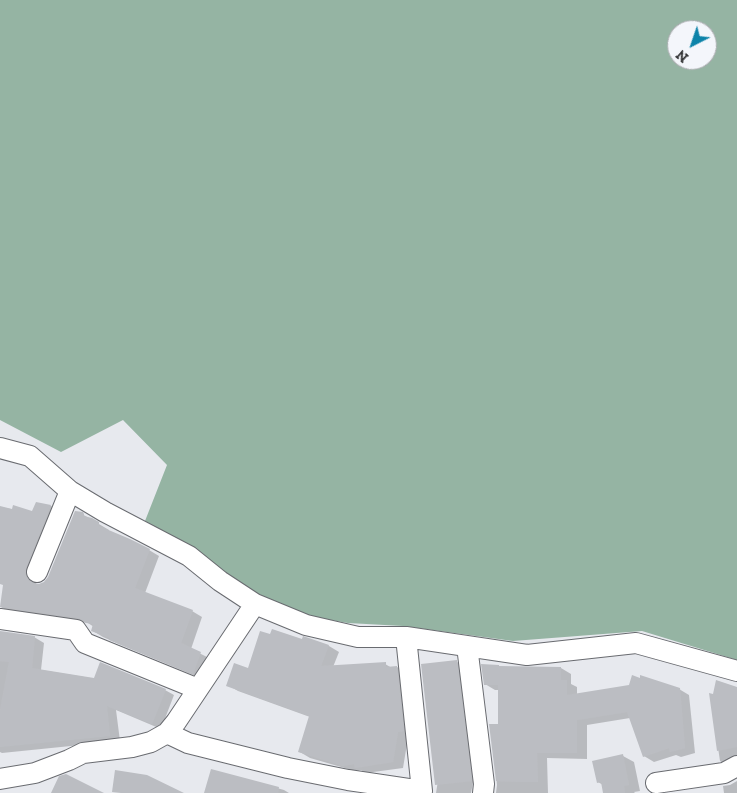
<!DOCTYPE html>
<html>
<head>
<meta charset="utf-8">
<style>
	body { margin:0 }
	#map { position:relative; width:737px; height:793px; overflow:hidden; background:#e7e9ee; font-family:"Zilla Slab",serif }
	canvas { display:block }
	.north { position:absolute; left:667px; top:20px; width:50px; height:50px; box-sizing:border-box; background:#f4f6fb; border:1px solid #a7a8ac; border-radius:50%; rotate:221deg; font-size:14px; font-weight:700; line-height:20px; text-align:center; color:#333436 }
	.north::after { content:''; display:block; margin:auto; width:18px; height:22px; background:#0d83a9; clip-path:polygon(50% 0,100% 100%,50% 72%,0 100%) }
</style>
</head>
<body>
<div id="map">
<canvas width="737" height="793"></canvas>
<div class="north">N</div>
</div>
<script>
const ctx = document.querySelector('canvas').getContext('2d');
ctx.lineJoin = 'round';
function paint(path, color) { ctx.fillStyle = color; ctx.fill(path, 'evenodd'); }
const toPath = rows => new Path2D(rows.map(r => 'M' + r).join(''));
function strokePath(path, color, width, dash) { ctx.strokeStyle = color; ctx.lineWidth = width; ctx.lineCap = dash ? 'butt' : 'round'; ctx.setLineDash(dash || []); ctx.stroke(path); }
paint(toPath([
	[0,0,737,0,737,660,642,631,513,641,403,626,348,623,302,615,248,589,191,547,145,521,167,465,123,420,61,452,0,420],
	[677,30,707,30,707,60,677,60]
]), '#95b4a3');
paint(toPath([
	[37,503,51,506,61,512,35,581,37,585,45,583,49,577,82,514,109,530,109,532,149,550,159,556,145,593,192,611,202,617,191,649,211,659,203,679,121,645,103,637,93,631,94,627,88,623,11,613,1,607,6,573,0,571,0,507,33,513],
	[0,632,34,637,44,643,41,670,165,690,174,695,161,729,116,710,120,741,2,753,0,752],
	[271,635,302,640,303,638,329,646,339,652,333,667,385,664,392,668,397,667,407,673,408,738,403,768,366,773,361,770,355,771,310,758,300,752,310,717,238,691,228,685,249,670],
	[457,662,467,668,478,757,471,793,436,793],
	[501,667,561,668,571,674,571,684,577,687,577,695,679,689,689,695,695,753,681,757,676,755,654,762,644,756,630,718,587,725,587,759,547,758,548,793,496,793,497,785,494,755,500,725,499,690,495,690,485,684],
	[737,688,737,760,726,765,720,761,710,694,714,695],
	[623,756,634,762,640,791,634,792,635,793,604,793,603,785,598,782],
	[212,770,284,790,289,793,206,793],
	[737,781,737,793,724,793,723,786,730,785]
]), '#0003');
paint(toPath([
	[36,502,51,505,26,568,25,574,28,580,33,583,39,584,44,582,48,577,75,511,83,512,84,514,84,516,92,518,99,522,99,526,130,539,150,549,135,588,193,610,181,643,201,652,193,674,109,640,110,638,91,631,93,624,86,623,83,620,78,618,0,607,3,585,0,584,0,506,12,509,13,505,32,511],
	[272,629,302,639,303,636,329,645,321,666,386,662,386,667,397,666,404,731,398,732,393,762,355,768,354,764,343,766,298,752,309,716,226,686,234,663,248,668,260,631,270,634],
	[0,631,35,636,32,668,94,678,100,662,166,689,152,724,107,706,110,736,0,747,0,710,9,662,0,661],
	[457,660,472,781,435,785,421,664],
	[481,664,499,665,499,666,561,667,561,680,567,680,567,695,629,685,632,675,640,678,640,675,680,688,685,748,670,752,669,748,643,757,627,712,577,720,577,753,537,753,538,782,521,782,496,781,489,724,498,724,498,685,484,685],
	[716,680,737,687,737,747,717,751,709,693,713,694],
	[623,754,629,785,624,786,625,793,603,793,601,782,597,783,592,761],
	[211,769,279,787,278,793,204,793],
	[115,770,147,775,184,793,121,793,112,792],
	[66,774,104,793,51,793,59,776]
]), '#bbbdc2');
const street = toPath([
	[0,448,30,456,70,491,105,512,189,556,220,581,255,604,306,625,358,637,406,637,527,655,636,643,737,671],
	[37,572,70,491],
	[0,619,76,630,85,643,198,689],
	[467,646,484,784,483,793],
	[167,733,188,743,288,768,348,780,422,791,406,637],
	[0,779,35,773,69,760,83,753,132,747,151,742,167,733,176,722,255,604],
	[656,783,724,773,737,766]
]);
strokePath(street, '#696b70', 22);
strokePath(street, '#fff', 20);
</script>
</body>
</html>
